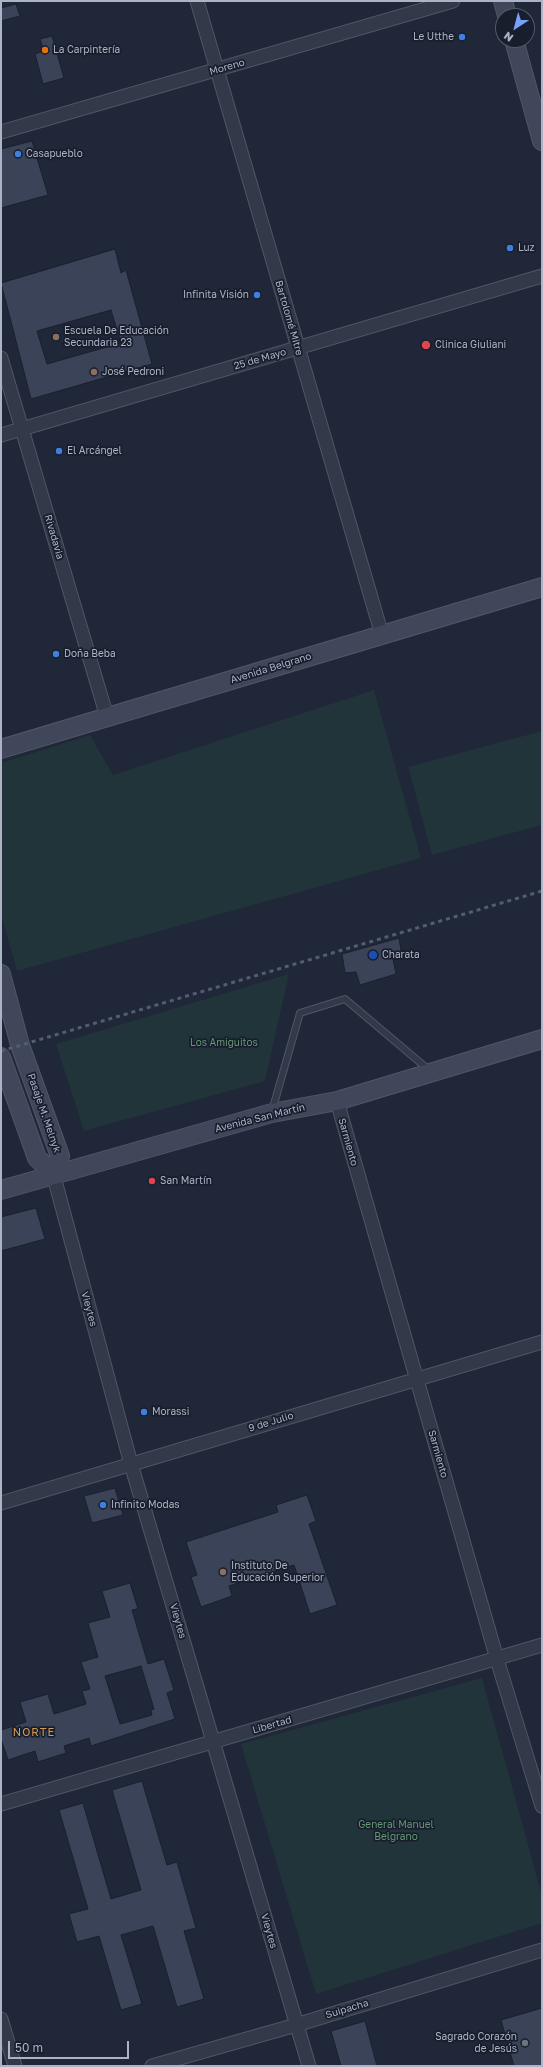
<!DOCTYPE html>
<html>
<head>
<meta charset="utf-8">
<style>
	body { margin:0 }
	#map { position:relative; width:543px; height:2067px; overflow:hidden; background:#1f2738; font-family:"Golos Text",sans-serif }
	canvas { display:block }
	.frame { position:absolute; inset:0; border:2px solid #acb3c5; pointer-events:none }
	.north { position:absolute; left:495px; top:8px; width:40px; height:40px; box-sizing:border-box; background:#181e2c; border:1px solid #535a69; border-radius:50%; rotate:216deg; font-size:11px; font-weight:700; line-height:16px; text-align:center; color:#acb3c5 }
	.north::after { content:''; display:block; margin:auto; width:14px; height:18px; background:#799ffd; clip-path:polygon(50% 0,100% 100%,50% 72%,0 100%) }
	.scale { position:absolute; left:8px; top:2041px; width:121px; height:18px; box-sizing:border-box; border:2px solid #acb3c5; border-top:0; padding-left:5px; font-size:12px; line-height:14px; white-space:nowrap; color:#acb3c5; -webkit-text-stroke:3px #181e2c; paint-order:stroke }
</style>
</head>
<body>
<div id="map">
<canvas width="543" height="2067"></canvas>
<div class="frame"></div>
<div class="north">N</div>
<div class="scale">50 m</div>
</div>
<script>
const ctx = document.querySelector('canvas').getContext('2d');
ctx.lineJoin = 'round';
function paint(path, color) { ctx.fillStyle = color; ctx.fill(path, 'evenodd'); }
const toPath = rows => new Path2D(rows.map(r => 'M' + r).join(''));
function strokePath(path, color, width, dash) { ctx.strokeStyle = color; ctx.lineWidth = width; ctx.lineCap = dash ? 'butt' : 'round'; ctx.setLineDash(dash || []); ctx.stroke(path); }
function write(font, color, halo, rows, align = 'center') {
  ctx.font = font + ' "Golos Text",sans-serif'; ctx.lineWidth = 3.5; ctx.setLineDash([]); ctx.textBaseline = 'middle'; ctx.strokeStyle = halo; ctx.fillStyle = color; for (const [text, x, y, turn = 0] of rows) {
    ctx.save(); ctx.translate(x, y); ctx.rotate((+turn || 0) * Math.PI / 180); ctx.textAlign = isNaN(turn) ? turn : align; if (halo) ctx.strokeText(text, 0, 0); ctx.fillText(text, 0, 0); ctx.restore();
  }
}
paint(toPath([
	[374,690,421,858,17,971,1,915,1,763,90,735,113,775],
	[542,731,542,825,432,855,408,767],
	[289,974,265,1081,84,1131,56,1044],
	[482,1678,542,1895,542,1923,316,1994,241,1744]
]), '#213439');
const building = toPath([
	[16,4,20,16,1,21,1,8,16,4],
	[52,36,64,78,43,84,35,54,44,51,40,39,52,36],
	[32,141,48,195,1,208,1,149,32,141],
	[115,249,121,273,126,270,152,364,31,399,1,283,115,249],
	[111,310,121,343,47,364,37,331,111,310],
	[399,938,402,956,393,959,396,974,360,985,356,972,345,973,342,954,399,938],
	[36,1208,45,1239,1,1251,1,1217,36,1208],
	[115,1488,123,1515,92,1523,84,1496,115,1488],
	[307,1495,316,1521,309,1524,337,1605,310,1614,294,1565,229,1586,232,1596,201,1607,191,1577,197,1575,186,1542,278,1512,276,1505,307,1495],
	[130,1583,138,1609,132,1610,148,1664,164,1659,174,1690,167,1693,175,1719,91,1746,89,1738,64,1746,66,1753,38,1762,35,1751,8,1760,1,1739,1,1730,26,1722,20,1702,48,1694,54,1714,86,1704,82,1691,90,1689,81,1662,98,1657,88,1623,110,1617,102,1591,130,1583],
	[141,1666,154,1709,151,1710,152,1715,120,1724,105,1676,141,1666],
	[142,1781,167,1865,177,1862,196,1928,184,1931,204,1999,177,2007,153,1926,121,1935,142,2004,121,2010,99,1936,77,1942,69,1914,88,1909,59,1810,83,1803,111,1899,141,1890,112,1790,142,1781],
	[542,2008,542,2066,514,2066,501,2020,542,2008],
	[365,2021,377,2066,341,2066,331,2031,365,2021]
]);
paint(building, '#3a4358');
strokePath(building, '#1a202f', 1);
const lane = toPath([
	[272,1111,300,1013,345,999,429,1070]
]);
const street = toPath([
	[197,1,382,635],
	[1,132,453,1],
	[1,358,107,717],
	[1,435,542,276],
	[337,1101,499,1666,542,1806],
	[53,1173,131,1464,309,2066],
	[1,1503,542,1342],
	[1,1804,542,1645],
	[1,2019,15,2066],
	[152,2066,296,2025,542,1950]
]);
const secondary = toPath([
	[503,1,507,16],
	[514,40,542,141],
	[1,749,542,587],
	[1,974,20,1045,60,1156,53,1173,37,1158,1,1057],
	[1,1190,272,1113,337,1101,542,1039]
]);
strokePath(lane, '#505666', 8);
strokePath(street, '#505666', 15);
strokePath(secondary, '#505666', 20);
strokePath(lane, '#323948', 6);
strokePath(street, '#323948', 13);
strokePath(secondary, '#40475b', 18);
strokePath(toPath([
	[1,1051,542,891]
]), '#545c70', 3, [4, 4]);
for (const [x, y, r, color] of [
	[462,37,4,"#3f7fe0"],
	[45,50,4,"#e8710a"],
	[18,154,4,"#3f7fe0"],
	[510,248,4,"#3f7fe0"],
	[257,295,4,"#3f7fe0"],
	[56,337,4,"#8d6e63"],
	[426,345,5,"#e0444e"],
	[94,372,4,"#8d6e63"],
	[59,451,4,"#3f7fe0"],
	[56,654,4,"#3f7fe0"],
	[373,955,5,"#1a4fb4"],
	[152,1181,4,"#e0444e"],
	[144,1412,4,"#3f7fe0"],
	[103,1505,4,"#3f7fe0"],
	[223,1572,4,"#8d6e63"],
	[525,2043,4,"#6b7280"]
]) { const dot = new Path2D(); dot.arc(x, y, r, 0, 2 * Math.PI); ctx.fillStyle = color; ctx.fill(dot); strokePath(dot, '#181e2c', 1.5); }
write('10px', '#acb3c5', '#181e2c', [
	["Le Utthe",454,37,"right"],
	["La Carpintería",53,50],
	["Casapueblo",26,154],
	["Luz",518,248],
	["Infinita Visión",249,295,"right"],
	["Escuela De Educación",64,331],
	["Secundaria 23",64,343],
	["Clinica Giuliani",435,345],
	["José Pedroni",102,372],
	["El Arcángel",67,451],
	["Doña Beba",64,654],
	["Charata",382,955],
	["San Martín",160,1181],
	["Morassi",152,1412],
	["Infinito Modas",111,1505],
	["Instituto De",231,1566],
	["Educación Superior",231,1578],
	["Sagrado Corazón",517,2037,"right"],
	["de Jesús",517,2049,"right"]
], 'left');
write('10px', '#acb3c5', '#181e2c', [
	["Moreno",227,67,-16],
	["Bartolomé Mitre",289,318,74],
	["25 de Mayo",260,359,-16],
	["Rivadavia",54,537,74],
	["Avenida Belgrano",271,668,-17],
	["Pasaje M. Melnyk",44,1113,71],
	["Avenida San Martín",260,1118,-14],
	["Sarmiento",348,1142,74],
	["Vieytes",89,1309,75],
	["9 de Julio",271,1422,-17],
	["Sarmiento",438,1454,74],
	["Vieytes",178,1621,74],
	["Libertad",272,1725,-16],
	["Vieytes",269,1931,74],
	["Suipacha",347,2009,-17]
]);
write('10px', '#639674', '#181e2c', [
	["Los Amiguitos",224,1043],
	["General Manuel",396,1825],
	["Belgrano",396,1837]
]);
ctx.letterSpacing = '1px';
write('11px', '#d89b54', '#181e2c', [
	["NORTE",34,1733]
]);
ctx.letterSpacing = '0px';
</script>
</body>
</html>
